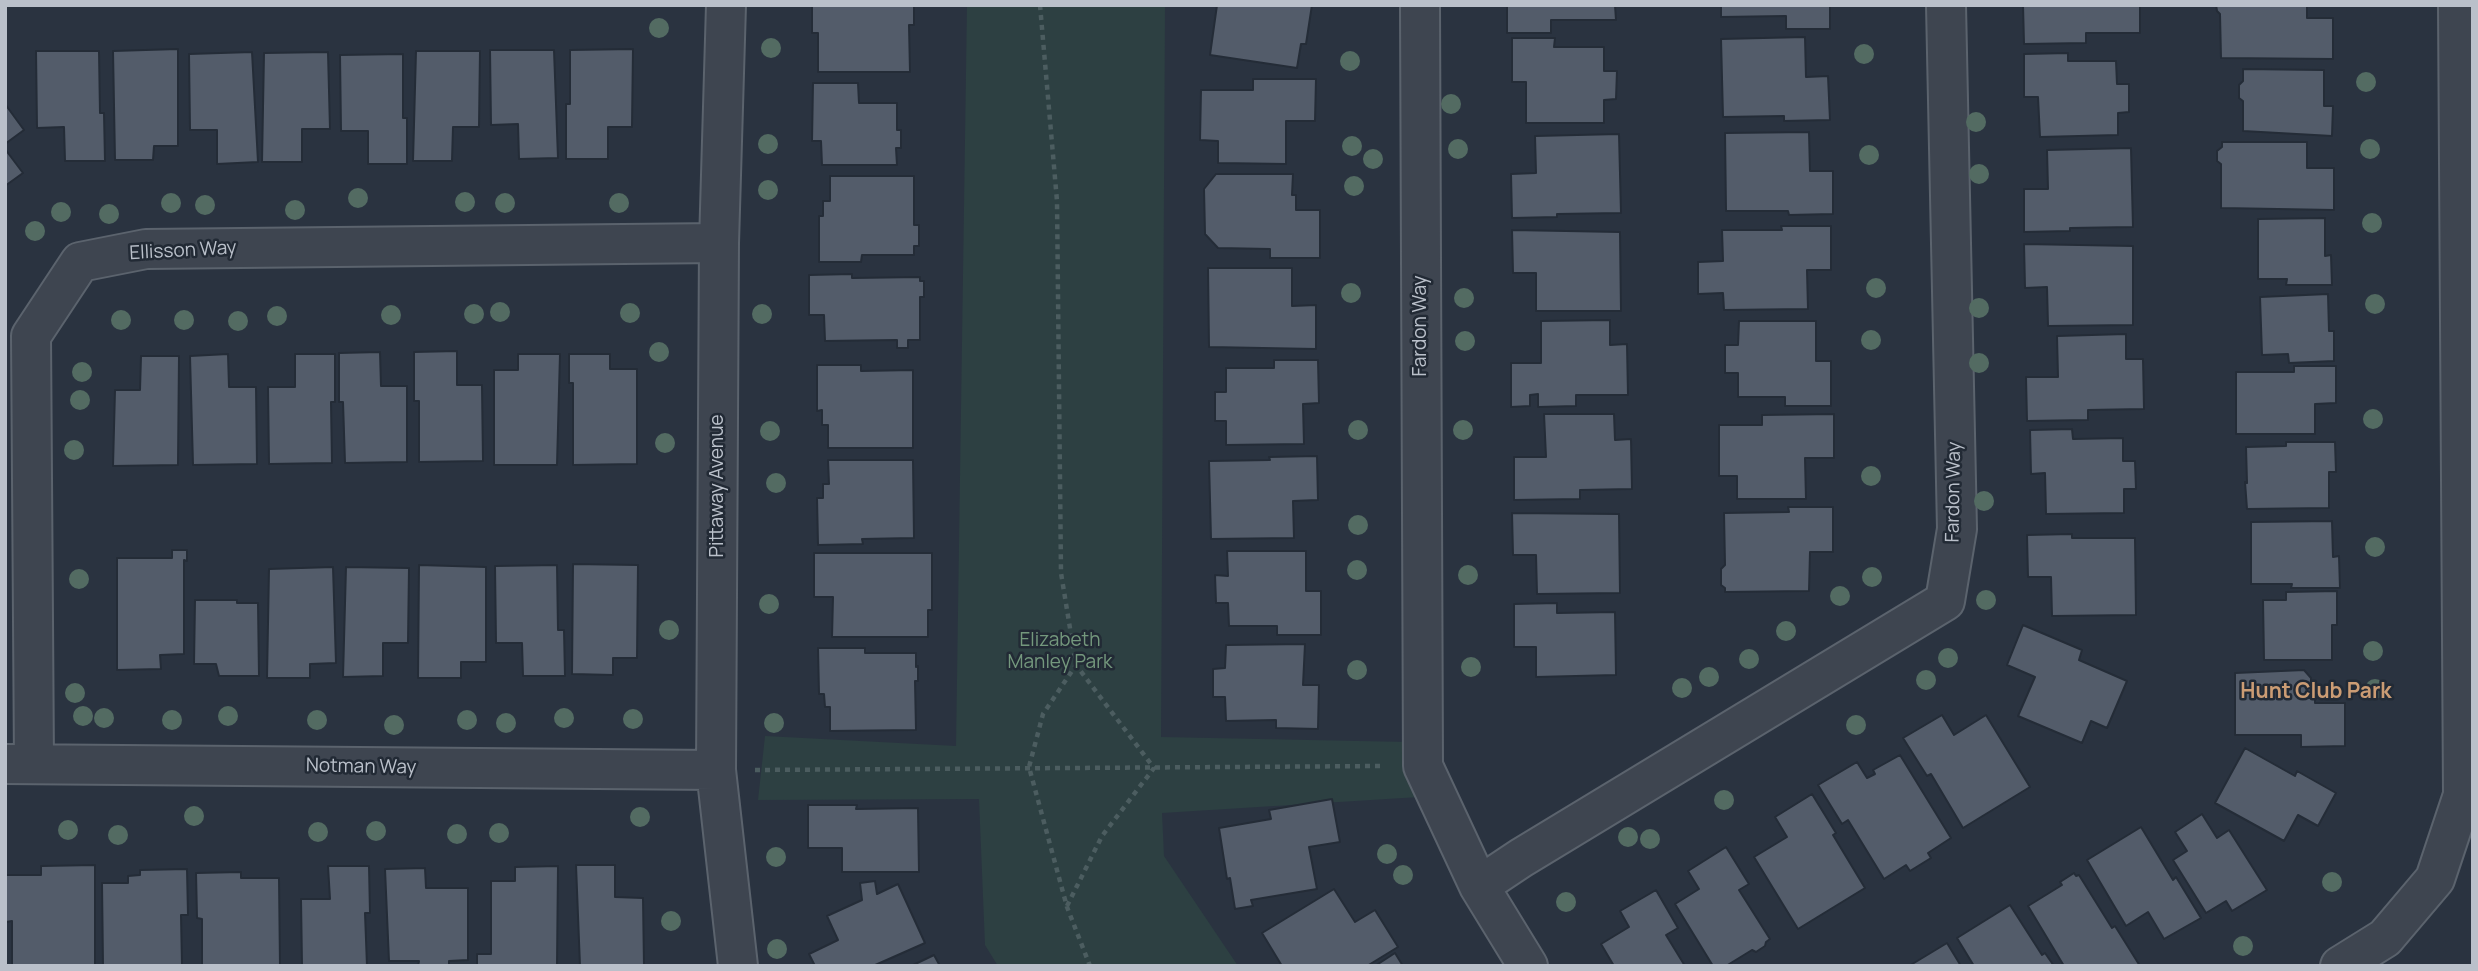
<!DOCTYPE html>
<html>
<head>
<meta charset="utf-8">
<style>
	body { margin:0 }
	#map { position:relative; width:2478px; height:971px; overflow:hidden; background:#2a3340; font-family:Manrope,sans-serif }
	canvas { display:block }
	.frame { position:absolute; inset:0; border:7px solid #bac0ca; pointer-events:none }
</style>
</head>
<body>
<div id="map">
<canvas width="2478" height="971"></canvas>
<div class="frame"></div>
</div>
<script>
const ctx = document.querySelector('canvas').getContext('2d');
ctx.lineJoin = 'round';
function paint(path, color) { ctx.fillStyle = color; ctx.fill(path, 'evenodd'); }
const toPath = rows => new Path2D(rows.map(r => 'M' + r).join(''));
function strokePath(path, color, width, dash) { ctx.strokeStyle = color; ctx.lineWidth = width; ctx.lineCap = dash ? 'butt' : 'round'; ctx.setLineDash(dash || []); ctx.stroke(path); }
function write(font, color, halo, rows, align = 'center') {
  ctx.font = font + ' Manrope,sans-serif'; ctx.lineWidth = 5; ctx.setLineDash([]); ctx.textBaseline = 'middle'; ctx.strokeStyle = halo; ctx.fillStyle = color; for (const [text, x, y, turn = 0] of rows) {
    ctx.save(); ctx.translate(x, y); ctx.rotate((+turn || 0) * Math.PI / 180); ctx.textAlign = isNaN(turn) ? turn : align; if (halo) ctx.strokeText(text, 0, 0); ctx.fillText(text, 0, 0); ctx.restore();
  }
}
paint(toPath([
	[967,5,1165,5,1161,737,1408,742,1419,797,1162,813,1164,856,1238,966,998,966,985,945,979,799,758,800,765,736,956,746]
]), '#2d4042');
const building = toPath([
	[812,5,914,5,914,25,909,25,910,72,818,72,818,33,812,33,812,5],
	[1217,5,1312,5,1306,44,1301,44,1297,68,1210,55,1217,5],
	[1507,5,1615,5,1616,20,1551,20,1551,33,1507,33,1507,5],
	[1721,5,1830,5,1830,29,1786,29,1786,16,1721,17,1721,5],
	[2023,5,2140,5,2140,33,2086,33,2086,43,2024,44,2023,5],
	[2216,5,2307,5,2307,18,2333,18,2333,59,2221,58,2220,14,2217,11,2216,5],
	[1805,37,1806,77,1828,76,1830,120,1784,121,1784,116,1723,117,1721,39,1805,37],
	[1512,38,1555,38,1554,47,1604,47,1604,71,1617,71,1616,99,1604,100,1604,123,1526,123,1526,82,1512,82,1512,38],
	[178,49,178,146,154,146,153,160,115,160,113,51,178,49],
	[633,49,632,127,608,127,608,159,566,159,566,104,570,104,570,50,633,49],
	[490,50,554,50,558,158,519,159,518,124,491,125,490,50],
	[36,51,99,51,100,113,104,113,105,161,65,161,64,127,37,128,36,51],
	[416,51,480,51,479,127,453,127,452,161,413,161,416,51],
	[252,52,258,162,217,164,217,130,190,130,189,54,252,52],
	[328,52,330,129,302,129,302,162,262,162,264,53,328,52],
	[2068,53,2068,61,2116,61,2117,84,2129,84,2129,112,2118,113,2118,135,2040,137,2038,97,2024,97,2024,54,2068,53],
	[403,54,403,118,407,118,407,164,368,164,368,131,341,131,340,55,403,54],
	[2243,69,2324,70,2324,106,2333,106,2332,136,2243,131,2243,101,2239,98,2239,85,2243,81,2243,69],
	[1253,79,1316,79,1315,121,1286,121,1286,164,1218,163,1218,141,1200,140,1201,90,1253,90,1253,79],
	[813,83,858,83,859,103,897,103,897,130,901,130,901,148,896,148,897,165,822,165,821,141,812,141,813,83],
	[5,104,24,130,5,144,5,104],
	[1809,132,1810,171,1833,171,1833,214,1789,215,1788,211,1726,211,1725,133,1809,132],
	[1619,134,1621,213,1557,214,1557,217,1512,218,1511,174,1536,173,1535,136,1619,134],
	[2222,142,2307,142,2307,168,2334,168,2334,210,2221,208,2221,164,2217,161,2217,151,2222,147,2222,142],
	[2131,148,2133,227,2070,228,2070,231,2024,232,2024,189,2048,189,2047,150,2131,148],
	[5,149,23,173,5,186,5,149],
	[1216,174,1293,174,1292,195,1296,195,1296,210,1320,210,1320,258,1270,258,1270,249,1218,248,1205,234,1204,189,1216,174],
	[830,176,914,176,914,225,919,225,919,246,914,246,914,255,862,255,861,262,819,262,819,216,823,216,823,201,830,201,830,176],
	[2325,218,2325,256,2331,255,2332,285,2286,285,2287,279,2258,279,2258,219,2325,218],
	[1781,226,1831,226,1831,270,1807,270,1808,309,1724,310,1723,293,1698,294,1698,262,1723,261,1722,230,1782,230,1781,226],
	[1512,230,1620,232,1621,311,1536,311,1536,273,1513,273,1512,230],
	[2024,244,2133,246,2133,325,2048,326,2047,287,2025,288,2024,244],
	[1208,268,1292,268,1292,306,1316,305,1316,349,1209,347,1208,268],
	[852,274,852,278,920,277,920,281,924,281,924,297,920,297,920,340,908,340,908,348,897,348,897,340,825,341,824,315,809,315,809,275,852,274],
	[2328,294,2329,331,2334,331,2334,361,2289,363,2288,354,2262,355,2260,297,2328,294],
	[1610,320,1610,345,1627,344,1628,395,1576,395,1576,406,1538,407,1538,394,1530,395,1530,406,1511,407,1511,363,1541,363,1541,321,1610,320],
	[1739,321,1816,321,1816,361,1831,361,1831,406,1785,406,1785,397,1738,397,1738,373,1725,373,1725,345,1738,345,1739,321],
	[2126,334,2126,359,2143,359,2144,409,2088,410,2088,420,2027,421,2026,377,2058,377,2057,336,2126,334],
	[457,351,457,385,482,385,483,461,419,462,419,401,414,401,414,352,457,351],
	[380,352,381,386,407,386,407,462,345,463,343,402,339,402,339,353,380,352],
	[228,354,229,387,256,387,257,464,193,465,190,356,228,354],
	[295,354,335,354,335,402,331,402,332,463,269,464,268,387,295,387,295,354],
	[518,354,560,354,557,465,494,465,494,370,518,370,518,354],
	[569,354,610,354,610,369,637,369,637,464,573,465,573,383,569,383,569,354],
	[141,356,179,356,178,465,113,466,115,390,140,390,141,356],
	[1274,360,1318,360,1319,403,1303,404,1304,444,1226,445,1226,421,1215,421,1215,392,1226,392,1226,368,1274,368,1274,360],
	[817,365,861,365,861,371,913,370,913,448,828,448,828,425,822,425,822,410,817,411,817,365],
	[2294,366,2336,366,2336,403,2315,404,2315,434,2236,434,2236,372,2294,372,2294,366],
	[1544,414,1614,414,1615,440,1631,439,1632,489,1580,490,1580,499,1514,500,1514,457,1546,457,1544,414],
	[1834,414,1834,458,1805,458,1806,499,1737,499,1737,476,1719,476,1719,425,1762,425,1762,415,1834,414],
	[2072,429,2073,439,2123,438,2123,461,2135,461,2136,489,2124,489,2124,513,2046,514,2045,473,2031,474,2030,430,2072,429],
	[2286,442,2335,442,2336,472,2329,472,2329,508,2247,509,2245,482,2247,483,2246,447,2286,446,2286,442],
	[1317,456,1318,500,1293,501,1294,538,1211,539,1209,461,1270,460,1269,457,1317,456],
	[828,460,913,460,914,538,862,539,863,544,818,545,817,498,823,498,823,484,829,484,828,460],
	[1788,507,1833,507,1833,552,1810,552,1809,591,1725,592,1725,588,1721,585,1721,569,1725,565,1724,513,1789,512,1788,507],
	[1512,513,1619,514,1620,593,1537,594,1536,555,1513,555,1512,513],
	[2332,521,2333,557,2339,556,2340,588,2291,588,2292,584,2251,584,2251,522,2332,521],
	[2072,534,2072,538,2135,538,2136,615,2052,616,2051,577,2028,577,2027,535,2072,534],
	[172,550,187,550,187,561,184,560,184,654,160,655,161,669,117,670,117,558,172,558,172,550],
	[1227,551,1306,551,1306,591,1321,591,1321,635,1277,635,1277,626,1229,626,1228,603,1216,603,1215,575,1228,576,1227,551],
	[814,553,932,553,932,610,928,610,928,637,832,637,833,597,814,597,814,553],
	[573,564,638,565,637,658,613,658,613,675,572,674,573,564],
	[419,565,486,567,486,662,461,662,461,678,418,678,419,565],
	[557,565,558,630,564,630,565,676,523,676,522,643,496,643,495,566,557,565],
	[333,567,336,663,310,664,310,678,267,678,269,569,333,567],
	[346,567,409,568,408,643,383,643,383,676,343,677,346,567],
	[2337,591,2337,625,2332,625,2332,660,2264,660,2263,600,2286,600,2286,592,2337,591],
	[195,600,237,600,237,603,258,603,259,676,219,676,216,664,194,664,195,600],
	[1557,603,1557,613,1615,612,1616,675,1536,677,1536,647,1514,647,1514,604,1557,603],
	[2023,625,2082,650,2079,660,2127,681,2107,728,2091,721,2082,743,2018,716,2035,677,2007,665,2023,625],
	[1305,644,1303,685,1319,685,1318,729,1276,728,1276,720,1226,721,1225,697,1213,697,1213,669,1225,668,1226,645,1305,644],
	[818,648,865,648,865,653,916,653,916,667,918,666,918,681,915,681,916,730,830,731,830,707,825,707,824,694,819,694,818,648],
	[2304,670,2311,678,2311,693,2305,698,2315,698,2315,703,2345,703,2345,746,2301,747,2301,735,2235,735,2235,673,2304,670],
	[1942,715,1954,735,1986,715,2030,787,1963,828,1931,774,1927,776,1903,738,1942,715],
	[2245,748,2295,776,2297,771,2336,793,2318,826,2298,815,2284,841,2215,803,2245,748],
	[1900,755,1951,838,1928,853,1931,858,1910,871,1906,865,1884,879,1848,820,1842,824,1818,785,1857,762,1867,778,1875,774,1873,770,1900,755],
	[1812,794,1836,833,1833,835,1865,888,1798,929,1754,857,1787,837,1775,817,1812,794],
	[1332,799,1340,842,1309,847,1317,889,1251,900,1253,906,1235,909,1230,878,1227,879,1219,828,1271,819,1269,810,1332,799],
	[808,805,857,805,856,809,918,808,919,872,842,872,842,848,808,848,808,805],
	[2202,814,2217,838,2229,830,2267,890,2232,911,2226,901,2206,913,2173,860,2187,851,2175,832,2202,814],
	[2141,827,2173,880,2176,877,2201,918,2164,939,2148,912,2126,926,2087,860,2141,827],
	[1726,847,1749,884,1739,890,1770,939,1766,942,1765,946,1756,952,1752,950,1726,966,1713,966,1675,904,1699,889,1688,871,1726,847],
	[95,865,95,966,12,966,12,921,6,922,6,875,41,875,41,866,95,865],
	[576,865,615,865,615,897,643,898,644,966,580,966,576,865],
	[328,866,369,866,370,913,365,913,367,966,302,966,301,899,330,899,328,866],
	[558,866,557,966,477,966,477,954,491,954,491,881,515,881,515,867,558,866],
	[425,868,426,888,468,888,468,960,449,961,449,966,418,966,419,961,389,961,385,869,425,868],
	[187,869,188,915,181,915,182,966,103,966,102,883,128,883,128,876,140,875,140,870,187,869],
	[241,872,241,878,279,878,280,966,202,966,202,919,197,918,196,873,241,872],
	[2074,873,2076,876,2079,875,2112,928,2115,926,2140,966,2064,966,2028,906,2062,885,2060,882,2074,873],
	[875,881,877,894,898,884,925,943,873,966,815,966,809,954,838,940,827,916,862,900,860,883,875,881],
	[1334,889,1355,922,1375,910,1398,947,1367,966,1282,966,1262,933,1334,889],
	[1656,890,1678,928,1666,935,1685,966,1614,966,1601,944,1629,927,1620,911,1656,890],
	[2010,905,2042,955,2045,953,2054,966,1974,966,1957,938,2010,905],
	[1947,943,1961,966,1909,966,1947,943],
	[1395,953,1403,966,1375,966,1395,953],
	[934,955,940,966,911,966,934,955]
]);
paint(building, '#535c6a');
strokePath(building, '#242c37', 2);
const minor = toPath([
	[726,5,719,243,716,770,738,966],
	[1420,5,1423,766,1479,886,1528,966],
	[34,763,31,336,80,262,146,249,719,243],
	[5,764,716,770],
	[1479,886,1521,858,1945,601,1957,529,1946,5]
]);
const tertiary = toPath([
	[2340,966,2385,938,2435,879,2463,795,2458,5]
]);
strokePath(minor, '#5b636d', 42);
strokePath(tertiary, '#5b636d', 42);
strokePath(toPath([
	[1040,5,1057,201,1061,573,1076,665,1043,714,1029,767,1067,907,1090,966],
	[755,770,1384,766],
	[1067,906,1102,836,1154,768,1076,665]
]), '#4c5d60', 4.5, [5, 5]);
strokePath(minor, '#3e4550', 38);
strokePath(tertiary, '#3e4550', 38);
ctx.fillStyle = '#536b62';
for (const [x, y] of [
	[659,28],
	[771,48],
	[1864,54],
	[1350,61],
	[2366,82],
	[1451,104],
	[1976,122],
	[768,144],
	[1352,146],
	[1458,149],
	[2370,149],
	[1869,155],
	[1373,159],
	[1979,174],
	[1354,186],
	[768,190],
	[358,198],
	[465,202],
	[171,203],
	[505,203],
	[619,203],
	[205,205],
	[295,210],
	[61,212],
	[109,214],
	[2372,223],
	[35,231],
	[1876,288],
	[1351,293],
	[1464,298],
	[2375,304],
	[1979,308],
	[500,312],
	[630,313],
	[474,314],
	[762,314],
	[391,315],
	[277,316],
	[121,320],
	[184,320],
	[238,321],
	[1871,340],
	[1465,341],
	[659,352],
	[1979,363],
	[82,372],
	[80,400],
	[2373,419],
	[1358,430],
	[1463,430],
	[770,431],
	[665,443],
	[74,450],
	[1871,476],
	[776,483],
	[1984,501],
	[1358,525],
	[2375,547],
	[1357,570],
	[1468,575],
	[1872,577],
	[79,579],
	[1840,596],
	[1986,600],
	[769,604],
	[669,630],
	[1786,631],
	[2373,651],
	[1948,658],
	[1749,659],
	[1471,667],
	[1357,670],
	[1709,677],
	[1926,680],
	[1682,688],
	[2375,689],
	[75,693],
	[83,716],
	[228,716],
	[104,718],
	[564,718],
	[633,719],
	[172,720],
	[317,720],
	[467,720],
	[506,723],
	[774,723],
	[394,725],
	[1856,725],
	[1724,800],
	[194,816],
	[640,817],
	[68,830],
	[376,831],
	[318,832],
	[499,833],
	[457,834],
	[118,835],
	[1628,837],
	[1650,839],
	[1387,854],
	[776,857],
	[1403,875],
	[2332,882],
	[1566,902],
	[671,921],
	[2243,946],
	[777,949]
]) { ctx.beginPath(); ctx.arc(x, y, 10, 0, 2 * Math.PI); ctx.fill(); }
write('19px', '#bac0ca', '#222a35', [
	["Ellisson Way",183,251,-3],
	["Fardon Way",1421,326,-90],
	["Pittaway Avenue",718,486,-90],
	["Fardon Way",1954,492,-89],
	["Notman Way",361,767,1]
]);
write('19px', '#74987d', '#222a35', [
	["Elizabeth",1060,641],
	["Manley Park",1060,663]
]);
write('bold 21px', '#cb9c74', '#222a35', [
	["Hunt Club Park",2316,692]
]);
</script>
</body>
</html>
